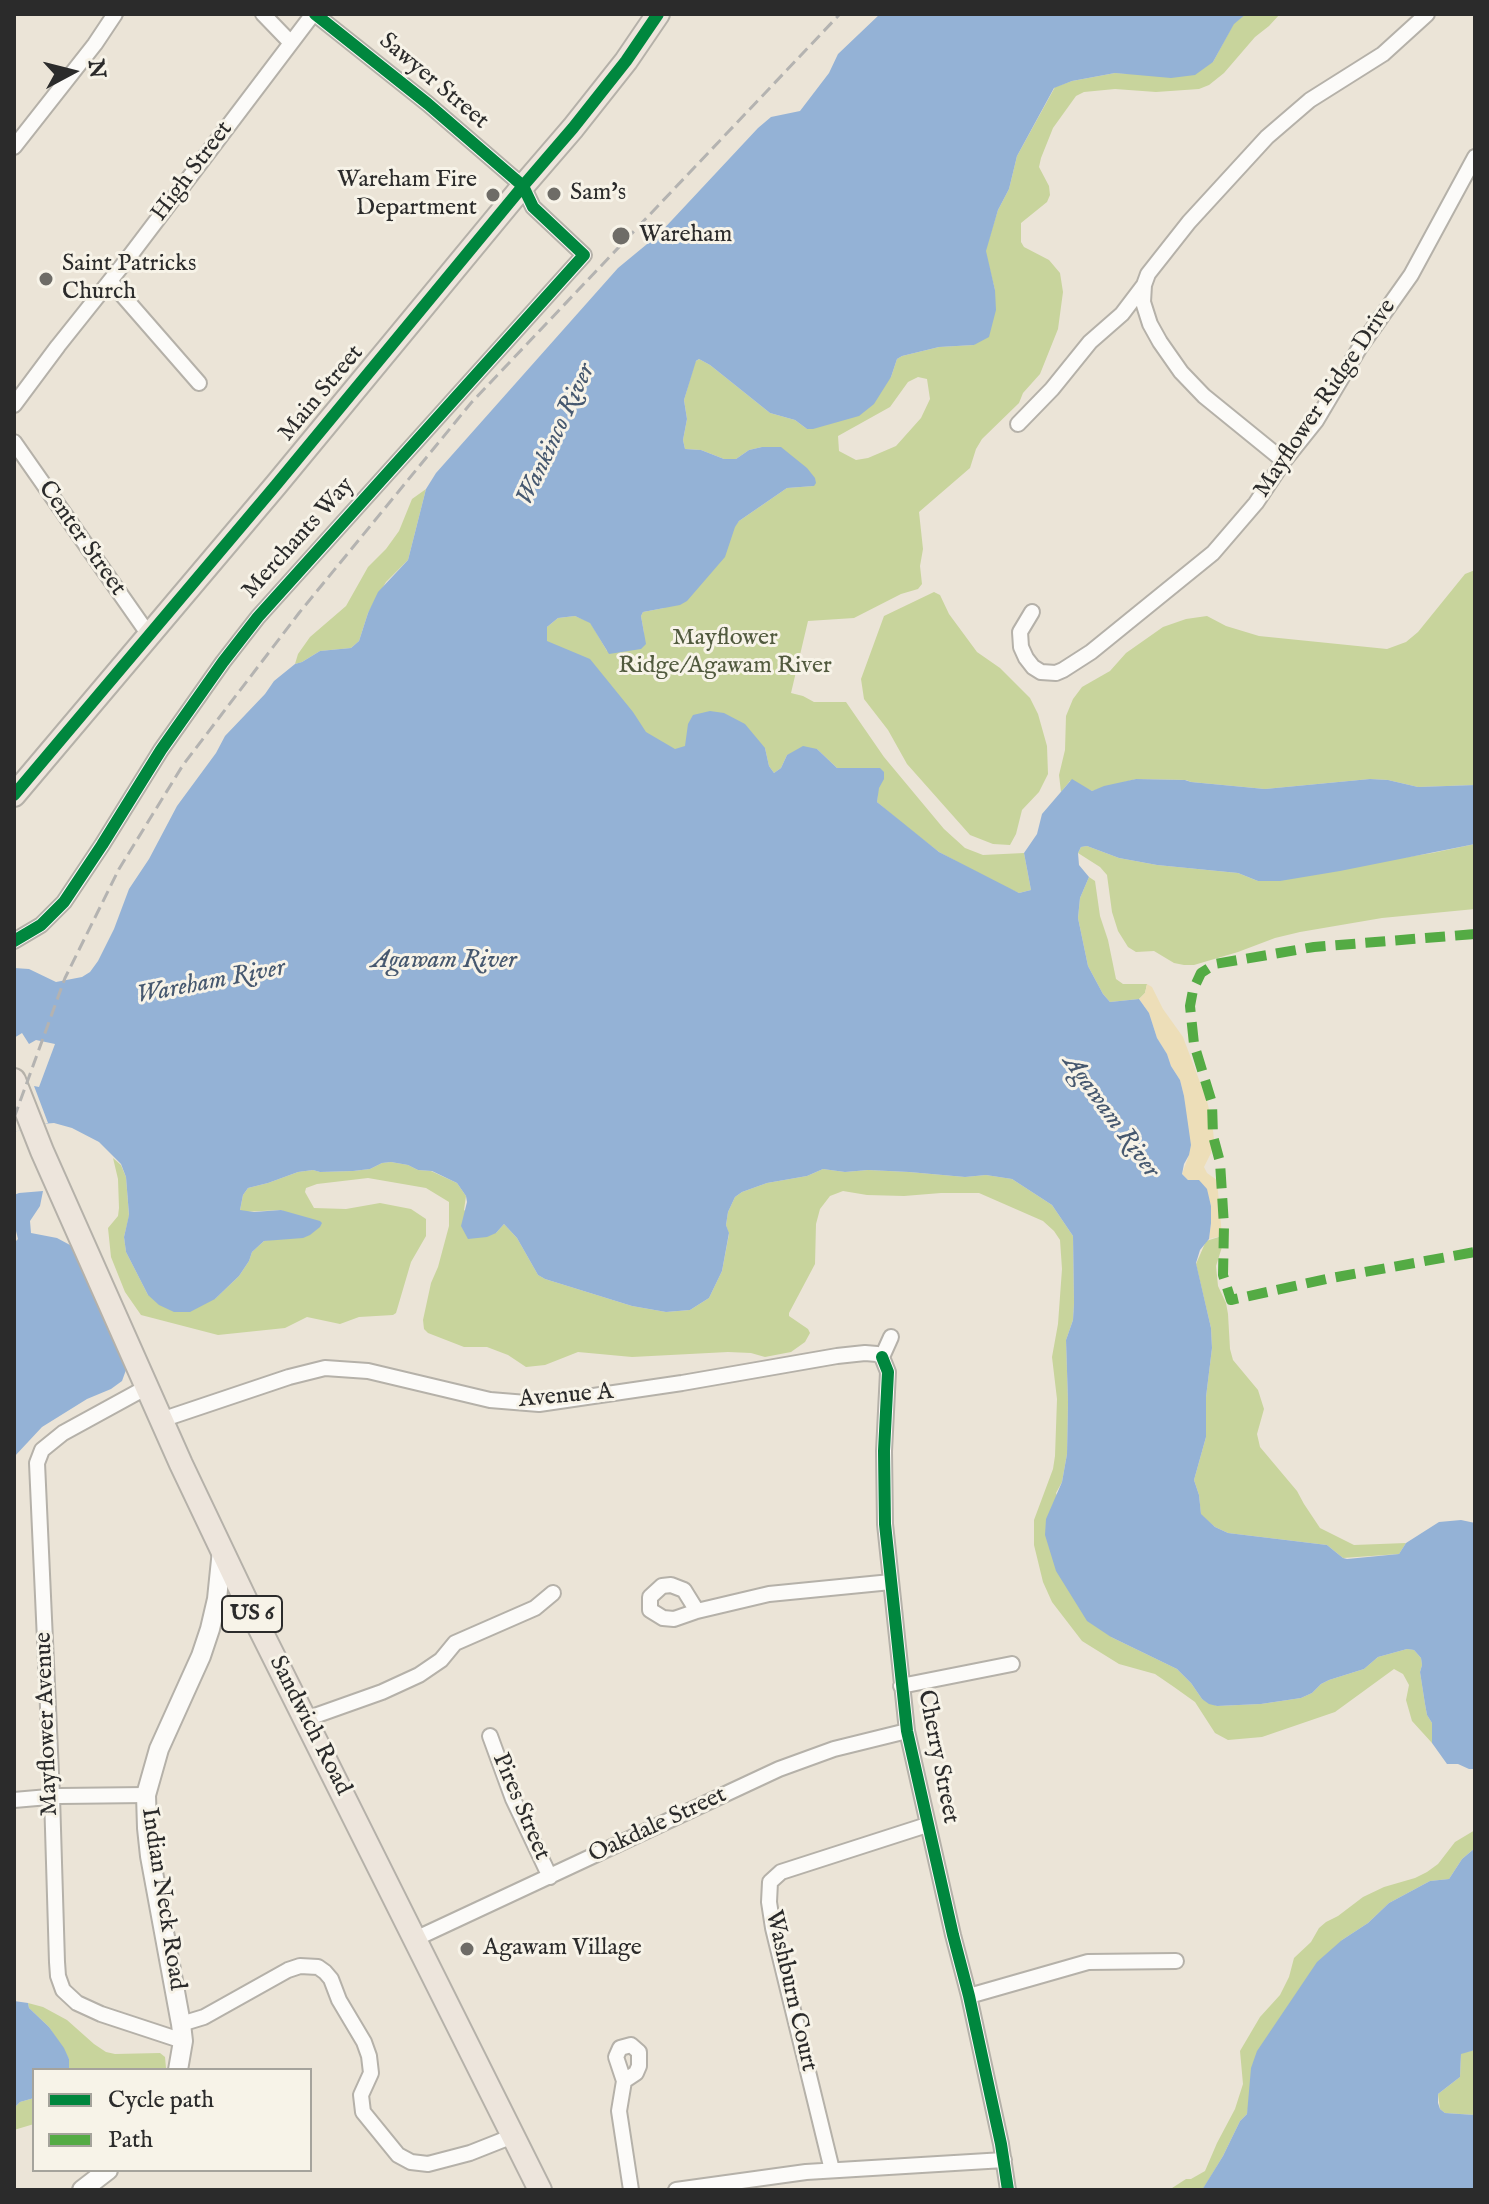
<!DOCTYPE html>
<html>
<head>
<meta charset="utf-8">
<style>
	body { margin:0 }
	#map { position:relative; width:1489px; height:2204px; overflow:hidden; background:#ebe4d7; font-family:"IM FELL English",serif }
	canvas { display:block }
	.frame { position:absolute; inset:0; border:16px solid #2b2b2b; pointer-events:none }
	.legend { position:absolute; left:32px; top:2068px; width:280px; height:104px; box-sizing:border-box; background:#f7f3e8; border:2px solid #a5a39c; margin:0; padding:10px 14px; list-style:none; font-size:24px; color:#2b2b2b }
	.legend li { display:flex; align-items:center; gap:16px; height:40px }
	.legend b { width:40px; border:2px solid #a5a39c }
	.north { position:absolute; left:32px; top:32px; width:80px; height:80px; -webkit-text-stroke:6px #f7f3e8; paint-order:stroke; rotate:83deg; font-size:22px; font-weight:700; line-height:32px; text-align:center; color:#2b2b2b }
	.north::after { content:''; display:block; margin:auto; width:28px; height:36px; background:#2b2b2b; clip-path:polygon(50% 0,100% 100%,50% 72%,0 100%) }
</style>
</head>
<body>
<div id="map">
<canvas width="1489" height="2204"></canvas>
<div class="frame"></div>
<ul class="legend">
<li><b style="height:10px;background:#00873e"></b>Cycle path</li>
<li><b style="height:10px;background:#54ab44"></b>Path</li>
</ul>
<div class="north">N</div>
</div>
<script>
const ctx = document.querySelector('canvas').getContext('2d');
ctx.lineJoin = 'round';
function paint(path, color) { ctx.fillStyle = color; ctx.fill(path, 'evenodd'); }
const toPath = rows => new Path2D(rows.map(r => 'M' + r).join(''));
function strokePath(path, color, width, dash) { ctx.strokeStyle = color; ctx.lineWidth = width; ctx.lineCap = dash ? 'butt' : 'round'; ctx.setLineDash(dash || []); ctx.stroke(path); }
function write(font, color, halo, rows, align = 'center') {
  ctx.font = font + ' "IM FELL English",serif'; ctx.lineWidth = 6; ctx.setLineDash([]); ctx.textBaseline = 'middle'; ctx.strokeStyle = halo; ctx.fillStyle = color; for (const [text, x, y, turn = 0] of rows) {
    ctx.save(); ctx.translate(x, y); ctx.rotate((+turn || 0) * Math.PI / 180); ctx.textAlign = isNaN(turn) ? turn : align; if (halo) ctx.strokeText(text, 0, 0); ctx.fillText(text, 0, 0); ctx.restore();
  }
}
paint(toPath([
	[1246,14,1280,14,1269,26,1255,37,1224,73,1209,85,1199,89,1156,92,1115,89,1084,92,1076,96,1053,128,1041,158,1039,167,1049,186,1050,195,1047,202,1021,223,1021,242,1024,247,1049,260,1060,273,1063,292,1058,329,1040,374,1023,393,1019,403,982,439,976,449,970,468,919,512,923,549,920,566,922,584,918,589,901,594,854,618,808,621,791,693,803,696,814,702,846,702,884,757,944,829,965,848,983,855,1024,853,1031,890,1019,893,998,884,939,852,904,825,877,802,880,768,837,768,817,749,787,755,781,768,774,773,769,766,765,748,674,767,547,642,547,627,558,618,575,616,590,622,607,651,644,633,641,616,643,612,664,608,739,521,787,488,814,486,780,447,762,447,749,450,736,459,724,459,701,450,685,449,683,440,687,419,684,400,695,362,699,359,710,365,770,413,795,420,807,429,891,377,897,359,902,356,939,347,974,345,995,290,985,251,998,210,1009,189,1017,156,1055,87,1072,81,1115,73,1135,74,1213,62,1234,23],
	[918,377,927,379,930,399,921,418,896,446,868,458,856,460,839,451,838,436,890,407,908,382],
	[426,489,408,560,386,582,368,613,359,641,351,648,320,651,302,662,295,664,298,654,310,637,346,606,368,567,386,549,399,531,412,499],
	[1475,570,1475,785,1418,787,1388,780,1370,779,1265,789,1191,782,1186,780,1136,779,1092,791,1070,781,1061,792,1059,775,1065,750,1066,716,1073,699,1082,687,1110,671,1126,653,1163,627,1186,619,1207,616,1226,626,1259,636,1387,649,1406,642,1418,632,1465,574],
	[934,592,940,595,949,614,977,652,1000,668,1030,698,1038,714,1047,746,1048,774,1039,792,1022,810,1016,834,1010,845,993,844,970,835,907,764,888,730,864,699,861,679,884,616],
	[1475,844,1475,909,1382,918,1300,932,1275,938,1238,952,1194,965,1184,965,1174,963,1154,951,1136,952,1128,947,1118,931,1112,912,1107,875,1100,867,1078,853,1081,847,1087,846,1119,858,1157,865,1238,873,1258,881,1432,853],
	[1089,877,1095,881,1100,916,1108,940,1116,979,1123,984,1147,984,1145,993,1139,999,1110,1002,1103,994,1088,966,1078,918,1080,898],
	[113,1158,121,1165,126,1177,129,1216,124,1237,126,1252,148,1295,215,1299,239,1276,249,1261,252,1252,264,1241,274,1239,285,1212,281,1210,242,1212,240,1210,243,1195,248,1188,268,1183,298,1172,313,1170,320,1172,353,1171,370,1169,382,1163,391,1162,408,1165,418,1170,431,1171,457,1183,466,1196,464,1210,496,1233,504,1224,517,1238,538,1275,545,1279,632,1306,666,1312,690,1310,709,1298,722,1271,729,1234,726,1225,728,1212,735,1197,742,1192,767,1183,807,1176,823,1169,845,1172,868,1170,909,1172,965,1177,986,1175,1012,1179,1052,1205,1073,1236,1074,1303,1073,1320,1066,1340,1068,1402,1067,1454,1062,1482,1056,1493,1111,1637,1177,1669,1191,1683,1202,1699,1217,1706,1261,1704,1301,1698,1312,1693,1321,1684,1329,1680,1364,1669,1378,1657,1407,1649,1414,1650,1421,1658,1422,1665,1420,1672,1425,1704,1427,1715,1432,1723,1432,1743,1412,1721,1406,1700,1409,1685,1403,1674,1394,1669,1335,1712,1262,1737,1228,1740,1215,1733,1195,1702,1174,1687,1155,1674,1119,1664,1082,1641,1052,1602,1043,1582,1034,1545,1034,1520,1053,1469,1055,1456,1057,1399,1052,1357,1058,1324,1062,1269,1060,1240,1054,1231,1043,1221,979,1193,941,1193,904,1196,867,1195,843,1191,830,1196,820,1209,816,1224,815,1264,789,1313,789,1316,808,1329,810,1333,805,1342,791,1352,765,1357,751,1353,728,1352,632,1357,578,1352,545,1365,526,1367,508,1355,487,1347,464,1347,428,1333,424,1329,423,1320,431,1283,438,1267,449,1226,449,1202,426,1188,368,1178,317,1184,306,1188,305,1192,314,1208,346,1209,380,1203,411,1209,426,1219,426,1236,411,1262,396,1313,393,1315,359,1317,340,1324,307,1317,285,1328,218,1335,141,1315,125,1292,111,1257,108,1228,118,1216,119,1208,118,1179],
	[1222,1236,1222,1247,1216,1266,1218,1286,1226,1303,1228,1314,1230,1349,1233,1360,1258,1390,1264,1409,1257,1434,1260,1447,1297,1491,1304,1504,1320,1528,1354,1545,1406,1543,1399,1554,1343,1558,1327,1545,1228,1533,1215,1527,1201,1515,1199,1495,1194,1480,1206,1437,1206,1397,1212,1348,1211,1328,1196,1264,1206,1241],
	[1475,1830,1475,1848,1462,1859,1449,1879,1430,1881,1389,1903,1368,1923,1342,1940,1250,2099,1247,2114,1240,2121,1223,2156,1203,2189,1169,2190,1186,2179,1191,2179,1205,2171,1217,2143,1235,2109,1243,2084,1240,2051,1260,2017,1280,1995,1289,1977,1294,1958,1311,1942,1319,1928,1326,1922,1338,1916,1363,1897,1384,1887,1415,1878,1427,1872,1438,1864,1455,1842],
	[28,2003,43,2007,67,2020,94,2044,106,2052,115,2054,160,2053,165,2057,166,2068,165,2070,69,2070,69,2059,49,2027,29,2008],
	[1475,2050,1475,2115,1445,2113,1440,2109,1438,2094,1460,2077,1461,2053],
	[34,2098,34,2124,14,2130,14,2108,20,2102]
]), '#c8d49c');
paint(toPath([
	[1147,984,1152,987,1163,1009,1183,1037,1207,1101,1212,1121,1214,1140,1211,1153,1204,1167,1207,1173,1217,1180,1222,1236,1209,1239,1211,1223,1211,1206,1206,1189,1188,1180,1182,1174,1189,1155,1184,1096,1180,1080,1171,1066,1167,1054,1157,1038,1149,1013,1139,999,1145,993]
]), '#eddeb8');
paint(toPath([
	[880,14,1246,14,1234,24,1213,62,1195,75,1171,78,1115,73,1072,81,1054,88,1017,156,1009,189,998,210,986,251,995,290,996,310,989,337,974,345,939,347,902,356,897,359,891,377,874,404,859,416,813,429,807,429,795,420,770,413,710,365,699,359,696,361,684,400,687,419,683,440,685,449,701,450,724,459,736,459,749,450,762,447,781,447,807,468,815,478,816,483,814,486,787,488,739,521,735,527,725,557,687,601,680,605,643,612,641,616,646,644,641,649,609,654,590,623,575,616,558,618,547,627,547,641,590,659,633,712,646,732,675,749,685,746,688,724,693,715,710,711,724,713,745,724,765,748,769,766,774,773,781,768,787,755,803,746,817,749,837,768,880,768,884,772,884,779,879,788,877,802,939,852,1019,893,1031,890,1024,853,1037,834,1042,814,1072,779,1092,791,1104,786,1136,779,1185,780,1191,782,1265,789,1370,779,1388,780,1418,787,1475,785,1475,844,1340,871,1280,881,1258,881,1238,873,1157,865,1119,858,1087,846,1081,847,1078,853,1079,865,1089,877,1080,898,1078,918,1088,966,1103,994,1110,1002,1139,999,1149,1013,1157,1038,1167,1054,1171,1066,1180,1080,1184,1096,1191,1145,1189,1155,1184,1164,1182,1174,1188,1180,1199,1180,1207,1189,1211,1206,1211,1223,1209,1239,1200,1250,1196,1263,1211,1328,1212,1348,1206,1397,1206,1437,1194,1480,1199,1495,1201,1514,1215,1527,1228,1533,1327,1545,1343,1558,1347,1559,1399,1554,1406,1543,1439,1522,1461,1520,1475,1523,1475,1769,1469,1769,1458,1764,1447,1764,1432,1743,1432,1723,1427,1715,1425,1704,1420,1672,1422,1665,1421,1658,1414,1650,1407,1649,1378,1657,1364,1669,1329,1680,1321,1684,1312,1693,1301,1698,1261,1704,1217,1706,1209,1704,1202,1699,1191,1683,1177,1669,1111,1637,1087,1621,1056,1571,1045,1535,1046,1519,1062,1482,1067,1454,1068,1402,1066,1340,1073,1320,1074,1303,1073,1236,1052,1205,1012,1179,986,1175,965,1177,909,1172,868,1170,845,1172,823,1169,807,1176,767,1183,742,1192,735,1197,728,1212,726,1225,729,1233,722,1271,709,1298,690,1310,666,1312,632,1306,545,1279,538,1275,517,1238,504,1224,496,1233,487,1237,468,1239,461,1226,467,1202,466,1196,457,1183,432,1171,418,1170,408,1165,391,1162,382,1163,370,1169,353,1171,320,1172,313,1170,298,1172,268,1183,248,1188,243,1195,240,1210,254,1212,281,1210,320,1221,322,1223,320,1227,310,1235,303,1238,264,1241,252,1252,249,1261,239,1276,215,1299,190,1312,174,1312,159,1305,148,1295,126,1252,124,1237,129,1215,126,1177,121,1164,99,1142,72,1128,54,1123,41,1124,14,1132,14,968,29,969,56,982,82,977,90,972,98,961,114,929,129,889,149,859,177,806,216,753,225,736,265,694,274,681,295,664,302,662,320,651,351,648,359,641,368,613,378,592,408,560,426,489,436,473,618,268,658,235,758,128,771,117,800,111,829,73,838,54],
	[43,1191,40,1206,30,1221,31,1233,57,1238,70,1245,87,1267,123,1353,126,1370,122,1381,111,1389,87,1399,42,1427,14,1457,14,1243,18,1239,14,1223,14,1195,19,1193],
	[1475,1848,1475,2050,1461,2054,1460,2077,1438,2094,1438,2103,1440,2109,1445,2113,1475,2115,1475,2190,1202,2190,1223,2156,1240,2121,1247,2114,1251,2068,1257,2051,1317,1962,1342,1940,1368,1923,1389,1903,1430,1881,1449,1879,1462,1859],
	[14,2001,28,2003,29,2008,49,2027,64,2048,69,2059,69,2070,34,2070,34,2098,20,2102,14,2108]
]), '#94b2d6');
paint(toPath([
	[22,1033,29,1044,36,1040,55,1044,39,1087,34,1086,48,1123,14,1132,14,1038]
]), '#ebe4d7');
const minor = toPath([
	[263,14,291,43],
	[14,147,95,44,115,14],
	[110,281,199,383],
	[1144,285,1143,302,1150,324,1160,342,1181,372,1204,396,1284,461],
	[14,405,58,346,129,257,313,14],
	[1018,424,1052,389,1090,342,1122,314,1144,285,1148,274,1189,222,1267,137,1310,100,1383,54,1427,14],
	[14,442,149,635],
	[1032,612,1020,632,1021,647,1026,658,1033,667,1041,672,1056,673,1063,670,1091,652,1213,553,1256,503,1284,461,1316,421,1360,347,1411,275,1475,157],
	[14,941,41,925,64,902,102,845,161,750,223,662,258,617,584,255,533,207,523,186,428,104,315,14],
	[882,1357,888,1372,884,1451,885,1524,907,1731,953,1935,969,1996,1001,2144,1008,2190],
	[882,1357,891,1337],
	[147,1387,63,1433,42,1450,37,1463,52,1796,57,1962,58,1976,63,1990,77,2003,101,2014,183,2041],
	[161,1420,289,1377,325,1368,368,1371,490,1400,539,1404,682,1383,837,1356,865,1353,877,1354,882,1357],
	[697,1611,684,1590,671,1585,662,1586,650,1597,650,1610,663,1618,674,1619,697,1611,769,1594,891,1582],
	[901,1686,1012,1664],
	[306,1719,382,1692,419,1675,441,1660,455,1643,535,1608,553,1593],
	[490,1736,513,1799,550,1877],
	[14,1800,60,1796,146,1795],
	[415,1939,779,1769,834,1749,907,1731],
	[969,1996,1088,1962,1176,1961],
	[181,2024,204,2017,288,1970,300,1966,318,1967,325,1972,331,1979,339,2000,364,2042,369,2056,371,2073,361,2095,363,2112,398,2155,411,2162,428,2164,470,2153,513,2136],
	[624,2081,636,2073,639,2066,639,2052,631,2045,620,2048,616,2057,624,2081,619,2111,631,2190],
	[832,2170,773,1928,769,1902,770,1882,781,1872,927,1825],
	[676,2190,806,2172,1004,2160]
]);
const tertiary = toPath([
	[178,2070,183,2041,181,2024,150,1856,147,1828,146,1795,159,1749,201,1656,210,1629,217,1599,222,1550],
	[82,2190,108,2170]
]);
const primary = toPath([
	[14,795,276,485,523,186,573,128,626,61,658,14],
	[14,1080,42,1151,181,1464,249,1607,540,2190]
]);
strokePath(minor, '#b5b1a9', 18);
strokePath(tertiary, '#b5b1a9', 22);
strokePath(primary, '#b5b1a9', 26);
strokePath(minor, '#fcfbf9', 14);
strokePath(tertiary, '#fcfbf9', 18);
strokePath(primary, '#ede5dc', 22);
strokePath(toPath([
	[14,1118,65,978,119,869,183,765,299,613,471,403,840,14]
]), '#b4b3b1', 3, [12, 6]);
strokePath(toPath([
	[1475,934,1314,947,1215,964,1201,973,1193,990,1190,1006,1194,1044,1212,1103,1213,1136,1220,1162,1224,1226,1223,1275,1231,1300,1326,1279,1475,1252]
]), '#54ab44', 10, [20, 10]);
strokePath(toPath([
	[14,795,276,485,523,186,573,128,626,61,658,14],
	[14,941,41,925,64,902,102,845,161,750,223,662,258,617,584,255,533,207,523,186,428,104,315,14],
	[882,1357,888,1372,884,1451,885,1524,907,1731,953,1935,969,1996,1001,2144,1008,2190]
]), '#00873e', 12);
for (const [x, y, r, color] of [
	[554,194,8,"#6e6c67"],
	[493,195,8,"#6e6c67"],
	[621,236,10,"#6e6c67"],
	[46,279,8,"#6e6c67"],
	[467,1949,8,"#6e6c67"]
]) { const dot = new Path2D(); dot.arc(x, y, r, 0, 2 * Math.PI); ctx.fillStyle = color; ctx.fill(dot); strokePath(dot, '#f7f3e8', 3); }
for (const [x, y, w] of [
	[252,1614,60]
]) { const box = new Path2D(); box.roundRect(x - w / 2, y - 18, w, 36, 6); ctx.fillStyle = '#f7f3e8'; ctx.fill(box); strokePath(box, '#2b2b2b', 2); }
write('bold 22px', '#2b2b2b', null, [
	["US 6",252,1614]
]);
write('24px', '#2b2b2b', '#f7f3e8', [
	["Sawyer Street",433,82,40],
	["High Street",193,172,-53],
	["Main Street",322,394,-50],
	["Mayflower Ridge Drive",1326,399,-56],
	["Center Street",81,539,55],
	["Merchants Way",299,539,-48],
	["Avenue A",566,1397,-5],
	["Mayflower Avenue",48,1724,-92],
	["Sandwich Road",309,1726,63],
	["Cherry Street",937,1757,79],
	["Pires Street",520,1807,67],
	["Oakdale Street",658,1826,-25],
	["Indian Neck Road",162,1899,81],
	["Washburn Court",790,1991,77]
]);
write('24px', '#2b2b2b', '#f7f3e8', [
	["Wareham Fire",477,181,"right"],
	["Department",477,209,"right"],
	["Sam's",570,194],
	["Wareham",639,236],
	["Saint Patricks",62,265],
	["Church",62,293],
	["Agawam Village",483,1949]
], 'left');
write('24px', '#515a3e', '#f7f3e8', [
	["Mayflower",725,639],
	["Ridge/Agawam River",725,667]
]);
write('italic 26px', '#46586f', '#f7f3e8', [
	["Wankinco River",557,435,-65],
	["Agawam River",444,962],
	["Wareham River",211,983,-11],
	["Agawam River",1110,1117,54]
]);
</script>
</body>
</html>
